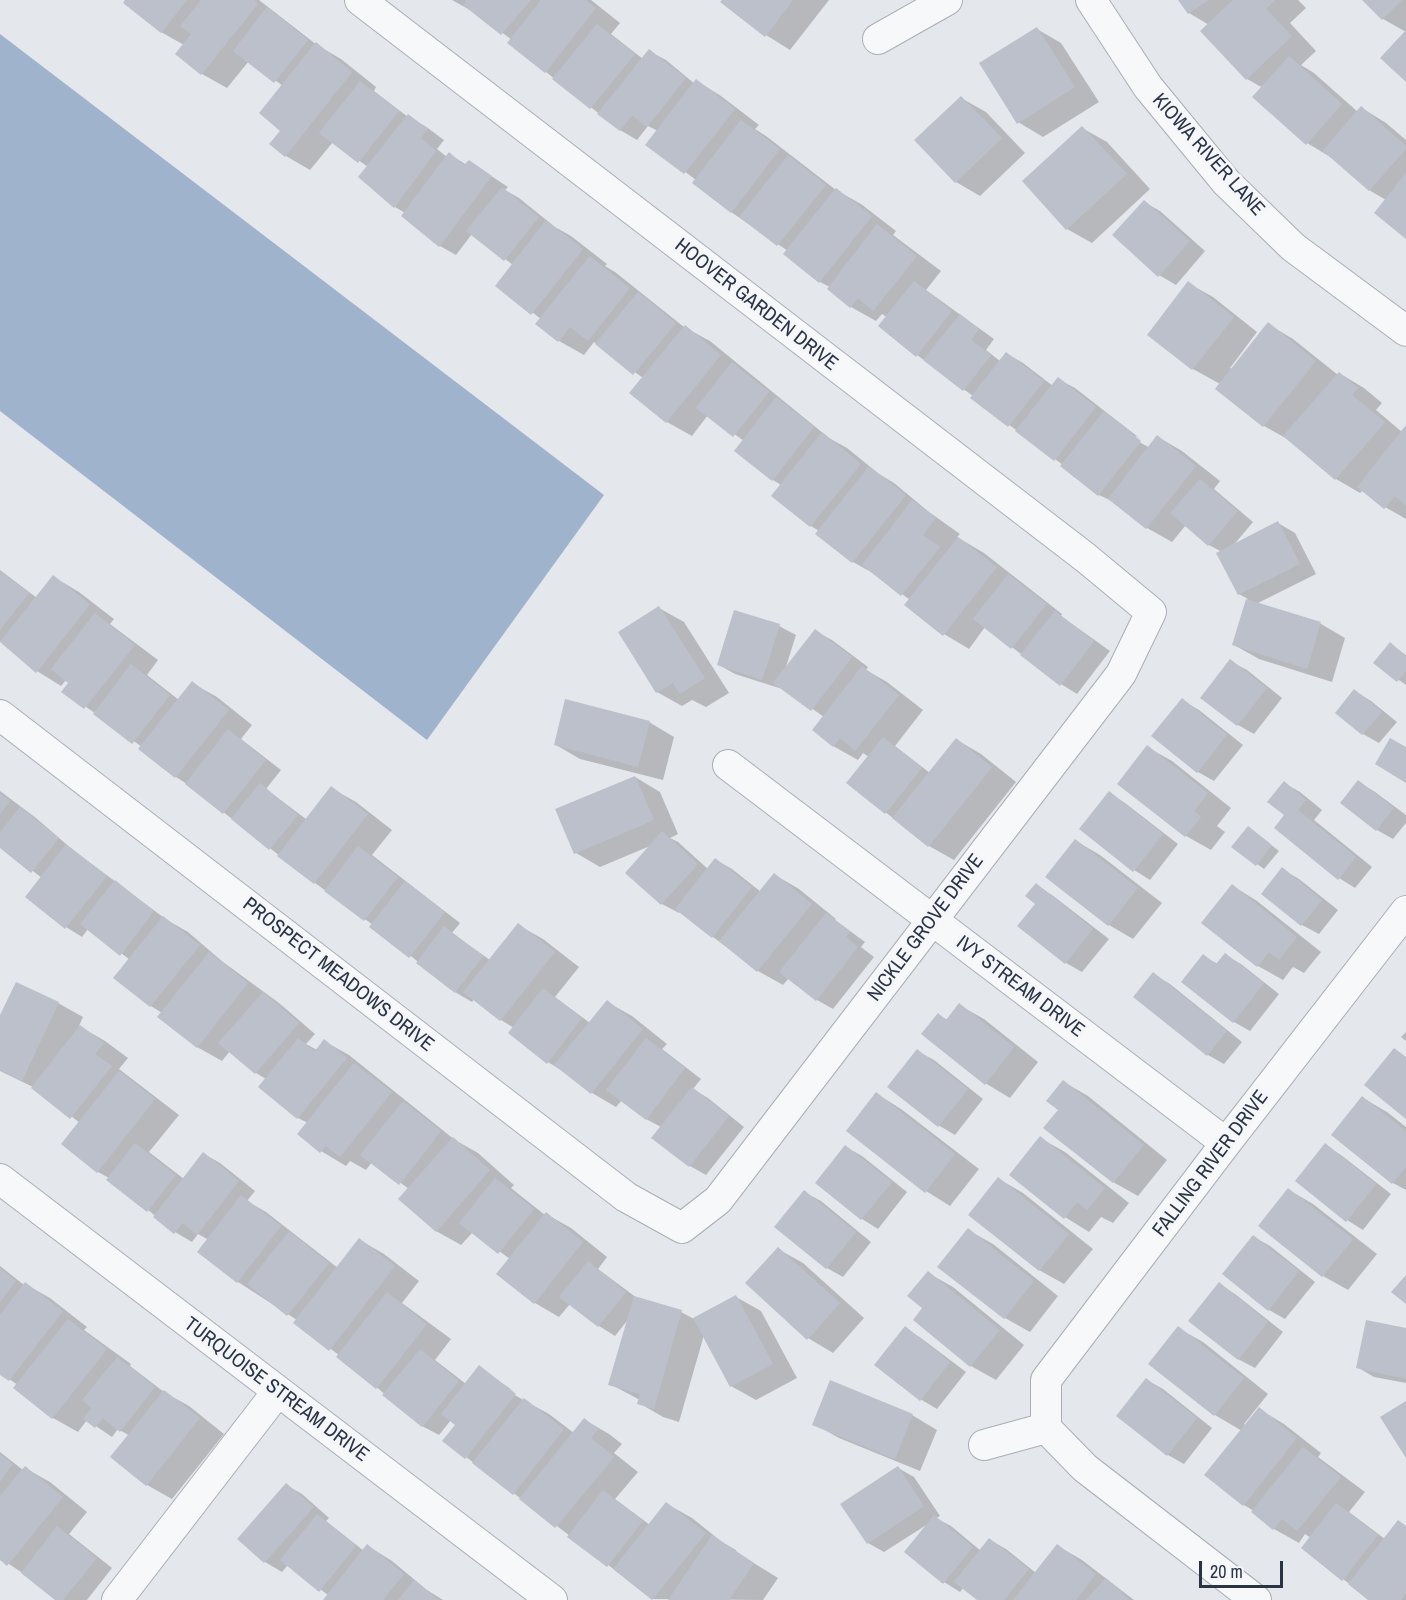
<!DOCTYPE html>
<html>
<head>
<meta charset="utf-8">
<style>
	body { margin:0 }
	#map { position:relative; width:1406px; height:1600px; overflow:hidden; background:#e4e7ec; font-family:"Archivo Narrow",sans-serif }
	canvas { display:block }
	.scale { position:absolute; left:1199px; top:1561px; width:84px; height:27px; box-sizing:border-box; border:3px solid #2b3445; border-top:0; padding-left:8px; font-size:18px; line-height:21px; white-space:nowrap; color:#2b3445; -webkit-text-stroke:4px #f4f6f9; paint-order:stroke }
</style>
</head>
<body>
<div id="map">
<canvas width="1406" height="1600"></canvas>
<div class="scale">20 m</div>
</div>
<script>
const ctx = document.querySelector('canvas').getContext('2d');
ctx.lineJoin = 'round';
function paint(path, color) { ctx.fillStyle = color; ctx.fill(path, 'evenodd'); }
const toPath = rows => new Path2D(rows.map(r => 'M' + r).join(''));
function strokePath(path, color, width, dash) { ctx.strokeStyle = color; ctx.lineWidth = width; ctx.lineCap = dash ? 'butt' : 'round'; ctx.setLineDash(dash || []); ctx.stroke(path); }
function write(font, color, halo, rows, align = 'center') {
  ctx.font = font + ' "Archivo Narrow",sans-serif'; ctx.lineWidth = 6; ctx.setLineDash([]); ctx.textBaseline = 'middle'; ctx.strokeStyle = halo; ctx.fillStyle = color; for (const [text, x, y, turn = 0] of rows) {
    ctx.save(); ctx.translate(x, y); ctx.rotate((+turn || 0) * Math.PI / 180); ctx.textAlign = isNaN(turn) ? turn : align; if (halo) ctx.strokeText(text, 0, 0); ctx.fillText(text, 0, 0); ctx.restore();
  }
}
paint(toPath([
	[0,34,604,495,427,740,0,411]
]), '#9fb4cc');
paint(toPath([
	[127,0,259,0,317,45,341,59,376,87,374,91,408,117,425,126,444,140,437,149,447,157,449,154,467,165,470,162,508,187,505,190,519,198,555,227,571,236,607,264,605,266,615,272,684,327,710,341,829,438,847,448,879,474,894,483,929,512,960,534,957,537,984,553,1062,614,1061,616,1110,651,1077,694,1061,684,985,627,969,649,944,634,910,600,878,576,853,562,817,534,819,531,811,526,781,485,773,480,744,441,708,415,692,436,667,422,643,378,594,342,584,355,559,341,537,324,541,319,497,285,513,265,472,234,456,255,440,246,405,213,395,207,368,167,333,142,310,170,286,156,282,130,283,86,249,61,227,88,202,74,177,53,184,45,161,32],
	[452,0,591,0,620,23,611,34,643,59,649,51,666,60,695,84,697,81,721,96,759,125,755,129,766,136,836,190,861,204,896,231,893,235,941,271,926,290,994,339,986,350,1000,361,1006,353,1023,363,1053,386,1058,379,1075,388,1142,440,1136,436,1134,439,1150,448,1158,437,1182,451,1220,481,1214,489,1253,522,1232,547,1278,523,1295,533,1316,574,1256,604,1321,624,1345,638,1332,682,1259,659,1234,645,1248,599,1239,594,1219,553,1222,552,1209,545,1186,525,1172,542,1147,528,1116,503,1099,495,1063,465,972,397,973,396,917,355,887,317,882,314,876,321,851,307,830,287,820,282,788,251,731,212,696,180,648,144,658,131,648,126,637,140,620,130,509,43,512,40,477,14],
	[724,0,829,0,790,50,766,35],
	[1180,0,1298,0,1306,8,1290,23,1316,51,1301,65,1314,73,1358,112,1362,108,1386,123,1406,140,1406,237,1386,200,1369,190,1332,158,1307,143,1263,88,1247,79,1209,25,1189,13],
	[1363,0,1406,0,1406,80,1406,32,1383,19],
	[1037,29,1061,43,1099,102,1043,137,1018,122],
	[961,98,986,112,1025,153,980,196,956,182],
	[1082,128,1107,142,1150,189,1092,243,1067,229],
	[1144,202,1160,211,1205,251,1176,285,1159,275],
	[1188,283,1213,297,1257,332,1230,368,1232,369,1268,324,1293,339,1338,375,1339,373,1364,388,1382,403,1376,410,1402,432,1406,427,1406,519,1385,507,1363,490,1360,493,1336,479,1289,440,1264,426,1217,388,1220,384,1193,369,1149,335],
	[0,570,37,598,54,577,79,592,114,619,110,624,158,660,147,675,179,700,192,683,217,697,252,725,241,739,281,770,266,789,306,819,331,788,356,802,392,830,372,855,460,923,452,933,490,960,518,925,543,939,579,967,555,997,590,1023,607,1002,632,1016,667,1044,662,1049,701,1079,693,1089,708,1098,744,1127,706,1175,690,1166,661,1127,646,1119,622,1100,616,1107,592,1093,564,1072,548,1062,514,1028,501,1020,474,999,472,1002,455,992,373,925,315,883,187,784,176,777,142,747,64,691,70,683,66,680,61,686,37,671,0,641],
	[659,608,684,622,729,693,706,707,692,700,682,706,657,692],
	[735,612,779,626,796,635,785,670,815,631,832,640,868,667,866,670,887,682,923,710,895,746,930,773,957,740,981,754,1016,782,954,860,929,846,848,783,869,757,863,753,858,760,833,746,824,717,780,686,779,688,735,674,719,665],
	[1390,644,1406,655,1406,685,1375,663],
	[1230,661,1247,670,1282,698,1254,734,1238,725,1202,698],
	[1355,691,1371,701,1397,722,1379,743,1363,734,1337,712],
	[1182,700,1199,710,1243,745,1214,781,1198,772],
	[649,722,674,737,663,780,580,759,556,745],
	[1147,747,1172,761,1231,808,1217,826,1225,832,1211,850,1186,836,1119,783],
	[635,777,660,792,678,834,670,838,678,842,708,869,716,860,732,869,761,892,775,875,799,889,836,919,835,920,865,942,861,947,874,957,833,1009,817,1000,789,978,783,985,758,971,680,912,679,913,662,904,627,873,650,846,600,867,576,853],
	[1359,782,1375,792,1406,815,1406,823,1393,839,1377,830],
	[1284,783,1300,792,1322,810,1314,820,1372,867,1355,888,1339,878,1286,815],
	[0,791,36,818,73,850,167,920,188,932,223,962,279,1003,315,1034,306,1044,317,1050,324,1041,349,1055,455,1140,478,1153,514,1185,511,1188,545,1215,546,1214,571,1228,607,1257,598,1269,637,1298,681,1312,694,1319,736,1297,761,1311,797,1378,756,1400,731,1386,704,1335,679,1422,663,1417,639,1403,640,1400,610,1384,630,1317,615,1336,599,1326,570,1304,559,1317,535,1303,498,1274,510,1259,473,1232,461,1245,436,1231,409,1189,372,1162,366,1170,350,1161,346,1166,321,1151,308,1123,298,1118,266,1079,256,1073,230,1051,222,1061,197,1047,162,1013,151,1006,115,977,129,959,88,929,82,937,66,927,42,878,0,846],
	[1109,793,1125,803,1178,844,1150,880,1134,870],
	[1256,833,1279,851,1264,869,1257,864],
	[1076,841,1100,855,1162,903,1133,939,1109,925],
	[1282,869,1299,879,1338,910,1319,934,1302,925,1263,894],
	[1036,885,1052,895,1109,939,1082,972,1066,963,1019,926,1037,903],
	[1233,886,1257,901,1321,952,1304,973,1293,967,1283,980,1258,966,1204,923],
	[1225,955,1241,964,1279,994,1250,1031,1234,1022,1203,956,1218,964],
	[1153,974,1170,984,1242,1042,1224,1064,1208,1055,1135,997],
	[58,1003,83,1017,79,1026,105,1041,128,1058,119,1069,179,1115,149,1152,184,1179,204,1154,220,1163,255,1191,247,1201,266,1212,338,1268,360,1240,384,1254,419,1281,402,1303,451,1339,435,1360,466,1384,479,1367,515,1392,510,1389,509,1392,549,1414,574,1433,585,1420,609,1434,622,1444,614,1453,638,1472,615,1499,650,1525,667,1504,692,1518,722,1542,736,1550,736,1552,778,1578,763,1600,653,1599,445,1441,457,1425,451,1420,439,1435,422,1426,339,1355,295,1323,297,1320,238,1282,199,1252,209,1240,198,1234,192,1242,175,1232,109,1178,98,1172,80,1123,33,1087,0,1071,0,1018],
	[959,1005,984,1019,1038,1062,1010,1098,985,1083,938,1015,948,1020],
	[1406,1032,1406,1041,1401,1037],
	[917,1051,934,1060,983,1099,955,1135,938,1125],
	[1064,1082,1088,1096,1167,1160,1138,1196,1113,1182,1060,1110],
	[877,1094,901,1109,979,1169,950,1206,926,1191],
	[1363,1098,1387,1112,1406,1127,1406,1190,1393,1183,1333,1135],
	[1040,1138,1065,1152,1129,1203,1113,1223,1101,1217,1089,1232,1065,1217],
	[1325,1145,1341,1155,1391,1194,1363,1230,1347,1220],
	[846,1147,862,1156,907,1192,878,1229,862,1219,817,1183],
	[999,1179,1023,1193,1093,1249,1064,1284,1039,1270],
	[1289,1190,1313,1204,1377,1254,1348,1290,1323,1276,1260,1226],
	[804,1192,821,1201,871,1242,843,1277,827,1268,776,1227],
	[968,1230,993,1244,1058,1296,1030,1332,1005,1318,939,1266],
	[1254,1237,1270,1246,1315,1282,1285,1319,1269,1310],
	[778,1249,803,1263,864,1318,833,1353,808,1338],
	[0,1266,24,1285,25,1284,50,1298,87,1327,84,1330,131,1364,130,1366,164,1392,189,1406,224,1434,172,1499,147,1485,113,1457,130,1436,118,1429,112,1437,87,1420,78,1432,53,1418,18,1385,0,1373],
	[928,1273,953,1287,1024,1345,996,1380,971,1366,915,1320,925,1308],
	[1219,1284,1235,1294,1283,1332,1255,1368,1238,1359],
	[905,1328,921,1338,966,1372,937,1409,920,1399],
	[1178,1328,1203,1342,1268,1394,1244,1424,1246,1426,1259,1409,1284,1424,1321,1453,1318,1457,1365,1492,1349,1512,1385,1539,1406,1526,1406,1600,1371,1600,1343,1579,1311,1538,1305,1534,1299,1543,1274,1529,1254,1511,1244,1505,1242,1431,1215,1415,1150,1364],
	[1406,1330,1406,1383,1374,1377,1357,1367],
	[1147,1380,1163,1389,1212,1428,1184,1464,1168,1455],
	[912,1415,937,1430,920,1471,839,1438,814,1424],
	[0,1452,23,1470,25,1468,50,1482,87,1512,69,1534,112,1568,87,1600,58,1600,27,1576,0,1558],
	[898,1468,914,1477,940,1516,936,1518,951,1526,981,1551,990,1540,1006,1549,1036,1573,1058,1546,1082,1560,1134,1600,980,1600,964,1587,960,1592,944,1582,928,1524,884,1552,868,1543],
	[286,1485,302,1494,329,1518,326,1521,364,1551,368,1546,392,1561,427,1590,443,1600,325,1600,328,1595,288,1565,282,1572,265,1562,239,1539]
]), '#0003');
paint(toPath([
	[125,0,187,0,161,33,123,3],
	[201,0,254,0,258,4,201,75,175,54,191,34,180,26],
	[467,0,531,0,501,35,463,5],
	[541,0,586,0,596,8,545,73,507,43],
	[722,0,793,0,765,37,720,2],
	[1178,0,1209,0,1188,14],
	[1233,0,1275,0,1266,9,1292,36,1246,80,1200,31],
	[1362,0,1402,0,1382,20],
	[267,7,308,40,274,83,233,51],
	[597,24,635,54,590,109,552,79],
	[1037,27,1075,87,1017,124,979,63],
	[1406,30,1406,82,1380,58],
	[316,42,352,72,285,157,269,144,280,131,259,113],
	[649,49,686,78,647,127,632,115,620,131,597,114],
	[1289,56,1342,104,1306,145,1252,97],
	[696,79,735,109,684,174,645,145],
	[360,81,399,111,358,163,319,133],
	[961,96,1002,138,955,183,914,140],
	[1361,106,1406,146,1406,149,1369,191,1323,151],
	[408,114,428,129,421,138,436,151,394,208,358,177],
	[741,120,780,149,731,213,692,183],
	[1082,126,1127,174,1066,230,1022,181],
	[449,152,464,165,469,160,492,176,439,247,401,216],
	[788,155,826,185,777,246,739,217],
	[1406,173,1406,239,1374,213],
	[502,187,539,217,504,261,466,231],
	[836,188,872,216,819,283,783,254],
	[1144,200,1190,241,1158,277,1112,235],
	[546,220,583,249,531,315,495,286],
	[877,224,917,256,873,311,858,298,850,308,827,289],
	[590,256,630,288,588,341,570,327,558,342,535,324],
	[914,281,952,311,916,357,878,326],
	[1188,281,1234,317,1192,370,1147,335],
	[638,292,676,323,633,375,595,344],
	[960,314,979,329,971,340,991,355,963,391,923,360],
	[1268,322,1316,361,1263,427,1215,389],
	[685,325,721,355,666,423,629,393],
	[1006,352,1044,381,1008,427,970,398],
	[732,362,769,392,733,437,696,408],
	[1339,372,1358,388,1352,395,1385,422,1335,480,1283,436],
	[1058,377,1096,407,1054,461,1015,431],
	[776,397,814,427,772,481,734,451],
	[1104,411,1141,441,1098,496,1060,466],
	[1406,425,1406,505,1395,496,1384,509,1357,487],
	[822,432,861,464,810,527,771,496],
	[1157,435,1196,466,1146,529,1108,499],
	[869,466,906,495,852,563,815,534],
	[1200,479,1238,511,1208,546,1170,513],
	[912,500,936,518,923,535,940,547,901,596,862,565],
	[1278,521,1300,564,1238,595,1216,553],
	[958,537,997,567,943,636,904,605],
	[0,571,29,593,0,630],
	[1008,574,1047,604,1011,649,973,619],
	[53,575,90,604,36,673,0,642],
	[1246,599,1321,622,1307,669,1232,645],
	[659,606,705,678,680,694,673,683,656,693,618,632],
	[734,610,780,624,762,680,717,665],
	[1055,611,1094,641,1060,686,1020,655],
	[95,613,135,645,84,709,61,692,68,683,51,669],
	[815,629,852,657,811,711,773,683],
	[1390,642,1406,656,1406,671,1397,682,1373,663],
	[1230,659,1267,688,1237,726,1200,698],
	[131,664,170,695,132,744,93,714],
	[862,666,899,695,855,751,840,738,833,747,812,730],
	[192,681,229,710,175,778,138,749],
	[1354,689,1382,712,1362,735,1335,713],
	[1182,698,1227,735,1197,773,1151,736],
	[565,699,650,721,638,767,554,745],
	[228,729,266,760,223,814,185,784],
	[883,737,922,768,885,814,846,783],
	[956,738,992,767,928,847,892,818],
	[1390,738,1406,747,1406,783,1375,764],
	[1147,745,1208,793,1194,811,1201,817,1185,837,1117,784],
	[635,776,654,820,574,854,555,809],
	[1358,780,1394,808,1376,831,1340,803],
	[1284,781,1306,800,1298,810,1356,857,1338,880,1274,828,1284,815,1267,802],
	[260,783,298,815,269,850,231,819],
	[331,786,368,814,314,884,277,856],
	[1109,791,1163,834,1133,872,1079,829],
	[0,793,10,801,0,814],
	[20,807,59,838,31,873,0,848,0,832],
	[1248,826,1272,845,1256,866,1231,847],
	[662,831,698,864,661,905,625,873],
	[1075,839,1138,888,1108,926,1045,877],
	[66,844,107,876,65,929,25,897],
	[358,846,398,877,364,921,324,891],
	[715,858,752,887,712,938,675,909],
	[1282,867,1322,900,1301,926,1261,894],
	[774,873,812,904,757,972,719,941],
	[115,880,154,911,120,956,80,924],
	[405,881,445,912,409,958,369,927],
	[1036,883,1093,929,1065,964,1017,926,1035,904,1025,896],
	[1232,884,1297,937,1279,960,1269,952,1257,967,1201,923],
	[826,913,850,931,846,937,858,947,816,1001,779,972],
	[163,916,200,945,150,1007,113,978],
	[518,923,555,952,500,1021,463,992],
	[444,926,483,956,455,993,416,963],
	[209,952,248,983,197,1048,157,1017],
	[1225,953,1264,983,1233,1023,1181,982,1203,954,1216,964],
	[1153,972,1227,1031,1207,1056,1133,997],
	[16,982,59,1002,22,1081,0,1070,0,1015],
	[543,988,582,1018,547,1064,508,1033],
	[263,992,299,1023,255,1074,218,1043],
	[607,1000,643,1029,591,1094,554,1065],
	[959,1003,1014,1047,985,1085,921,1034,938,1013,946,1020],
	[80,1025,104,1043,95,1054,112,1066,70,1119,31,1088],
	[298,1038,315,1051,324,1039,347,1058,297,1119,258,1087],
	[646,1038,685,1068,646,1120,606,1090],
	[1394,1048,1406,1057,1406,1119,1364,1085],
	[917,1049,968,1089,938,1127,887,1087],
	[354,1063,392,1092,340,1157,326,1146,320,1153,297,1134],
	[119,1071,155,1099,97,1173,61,1144],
	[1063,1080,1144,1145,1113,1183,1043,1128,1058,1110,1046,1101],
	[692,1087,729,1116,689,1167,651,1138],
	[876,1092,955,1154,925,1193,846,1131],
	[1362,1096,1406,1131,1406,1167,1392,1184,1331,1135],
	[403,1101,441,1131,399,1185,360,1155],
	[1040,1136,1105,1188,1087,1210,1077,1202,1064,1219,1009,1175],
	[453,1137,490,1170,436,1232,398,1199],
	[135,1143,176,1175,147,1212,106,1180],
	[1325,1143,1376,1184,1346,1222,1295,1181],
	[845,1145,892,1182,861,1220,815,1183],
	[203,1152,239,1181,197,1235,183,1223,174,1234,153,1217],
	[998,1177,1069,1234,1039,1271,968,1215],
	[495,1178,534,1209,498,1254,459,1223],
	[1288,1188,1353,1239,1322,1277,1258,1226],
	[804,1190,856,1232,826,1269,774,1227],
	[241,1195,281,1226,237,1283,197,1252],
	[546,1212,583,1242,534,1304,496,1274],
	[968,1228,1034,1281,1004,1319,937,1267],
	[289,1231,329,1263,287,1316,247,1284],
	[1253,1235,1299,1271,1268,1311,1222,1274],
	[359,1238,395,1266,329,1351,293,1323],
	[778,1247,840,1303,807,1340,745,1283],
	[588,1261,626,1292,598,1327,559,1297],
	[0,1268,16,1281,0,1302],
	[928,1271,1000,1330,970,1367,913,1320,922,1308,907,1296],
	[1406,1275,1406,1304,1391,1292],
	[25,1282,63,1311,9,1381,0,1375,0,1315],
	[1219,1282,1268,1322,1238,1360,1188,1321],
	[387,1292,427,1324,376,1389,336,1357],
	[736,1295,773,1364,730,1387,693,1318],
	[634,1296,682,1310,654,1409,637,1404,640,1394,608,1385],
	[68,1319,107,1349,52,1419,13,1388],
	[1366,1320,1406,1328,1406,1379,1356,1368],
	[905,1326,950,1362,920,1401,874,1365],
	[1178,1326,1244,1378,1214,1416,1148,1364],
	[420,1349,459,1381,422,1427,382,1395],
	[117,1357,155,1387,120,1432,103,1418,95,1428,83,1419,91,1408,82,1400],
	[479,1365,516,1394,465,1459,442,1441,455,1425,441,1414],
	[1146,1378,1197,1418,1167,1456,1116,1416],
	[830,1380,913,1414,895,1459,812,1425],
	[164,1390,200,1418,146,1486,110,1457],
	[524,1398,564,1429,513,1495,472,1463],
	[1406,1401,1406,1458,1380,1417],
	[1259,1407,1297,1438,1243,1506,1204,1475],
	[584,1418,598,1429,591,1438,614,1457,555,1528,519,1499],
	[1303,1447,1341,1477,1297,1531,1282,1519,1273,1530,1251,1512],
	[0,1454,13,1464,0,1481],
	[25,1466,63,1497,7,1566,0,1560,0,1496],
	[898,1466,924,1506,867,1544,840,1504],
	[286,1483,314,1507,264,1563,237,1539],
	[603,1490,643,1521,607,1567,567,1537],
	[666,1502,706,1533,652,1600,613,1569],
	[1336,1503,1378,1535,1342,1581,1301,1548],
	[317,1514,356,1546,319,1592,280,1560],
	[934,1515,973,1547,943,1584,904,1552],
	[1398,1520,1406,1526,1406,1593,1401,1600,1368,1600,1348,1584],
	[57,1526,97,1558,63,1600,55,1600,21,1573],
	[712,1535,754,1563,729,1600,668,1600],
	[989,1538,1029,1569,1004,1600,977,1600,954,1582],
	[367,1544,404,1574,383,1600,323,1600],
	[1057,1544,1096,1574,1076,1600,1013,1600],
	[1106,1578,1130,1600,1086,1600],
	[414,1580,439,1600,398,1600]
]), '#bbc0ca');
const street = toPath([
	[1091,0,1148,87,1226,182,1293,247,1406,331],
	[878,39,947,0],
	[0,715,626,1197,682,1228,718,1200,1121,674,1151,612,1086,558,360,0],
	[728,765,1226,1143],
	[0,1179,552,1600],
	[1046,1428,1046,1380,1226,1143,1406,911],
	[1046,1428,1085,1468,1256,1600],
	[984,1445,1046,1428],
	[117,1600,278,1391]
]);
strokePath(street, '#a9aeb7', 32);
strokePath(street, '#f7f8fa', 30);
write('20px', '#2b3445', '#f4f6f9', [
	["KIOWA RIVER LANE",1208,155,48],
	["HOOVER GARDEN DRIVE",756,305,38],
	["NICKLE GROVE DRIVE",926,928,-53],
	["PROSPECT MEADOWS DRIVE",338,975,38],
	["IVY STREAM DRIVE",1020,987,37],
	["FALLING RIVER DRIVE",1211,1164,-53],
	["TURQUOISE STREAM DRIVE",276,1390,37]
]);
</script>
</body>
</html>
